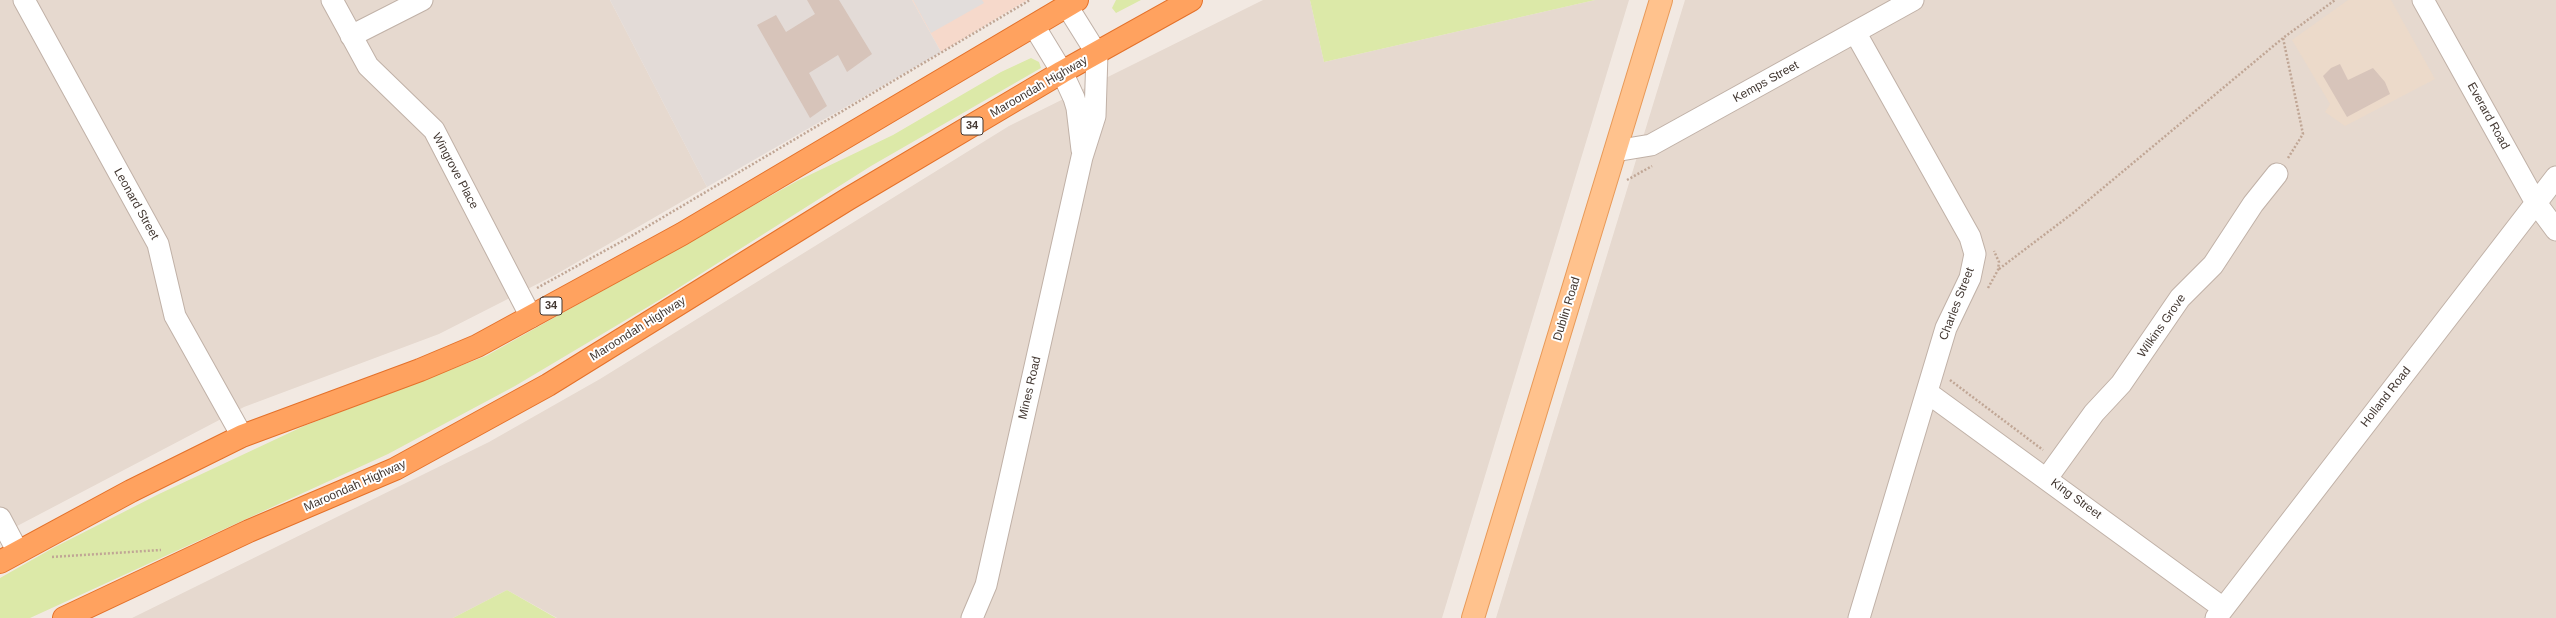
<!DOCTYPE html>
<html>
<head>
<meta charset="utf-8">
<style>
	body { margin:0 }
	canvas { display:block; background:#f2e9e2 }
</style>
</head>
<body>
<canvas width="2556" height="618"></canvas>
<script>
const ctx = document.querySelector('canvas').getContext('2d');
ctx.lineJoin = 'round';
function paint(path, color) { ctx.fillStyle = color; ctx.fill(path, 'evenodd'); }
const toPath = rows => new Path2D(rows.map(r => 'M' + r).join(''));
function strokePath(path, color, width, dash) { ctx.strokeStyle = color; ctx.lineWidth = width; ctx.lineCap = dash ? 'butt' : 'round'; ctx.setLineDash(dash || []); ctx.stroke(path); }
function write(font, color, halo, rows, align = 'center') {
  ctx.font = font + ' Helvetica,sans-serif'; ctx.lineWidth = 4; ctx.setLineDash([]); ctx.textBaseline = 'middle'; ctx.strokeStyle = halo; ctx.fillStyle = color; for (const [text, x, y, turn = 0] of rows) {
    ctx.save(); ctx.translate(x, y); ctx.rotate((+turn || 0) * Math.PI / 180); ctx.textAlign = isNaN(turn) ? turn : align; if (halo) ctx.strokeText(text, 0, 0); ctx.fillText(text, 0, 0); ctx.restore();
  }
}
paint(toPath([
	[0,0,610,0,707,187,555,275,439,334,244,407,0,535],
	[1263,0,1310,0,1324,62,1595,0,1629,0,1442,618,557,618,507,590,453,618,132,618,489,442,600,379,1009,126],
	[1685,0,2556,0,2556,618,1496,618]
]), '#e6d9cf');
paint(toPath([
	[912,0,1027,0,941,52]
]), '#f6d9cb');
paint(toPath([
	[610,0,912,0,941,52,707,187]
]), '#e3dbd7');
paint(toPath([
	[2348,0,2391,0,2435,79,2345,126,2325,112,2330,104,2292,40]
]), '#ecdaca');
paint(toPath([
	[1116,0,1141,0,1116,13,1112,8],
	[1310,0,1595,0,1324,62],
	[1031,58,1039,62,1041,68,871,166,661,299,515,386,388,454,30,618,0,618,0,578,53,548,159,494,304,426,486,356,797,181,893,135,1001,72],
	[507,590,556,618,453,618]
]), '#dce9a8');
paint(toPath([
	[913,0,982,0,984,3,931,33]
]), '#e2dddb');
paint(toPath([
	[807,0,839,0,872,54,847,72,838,55,809,73,827,106,810,118,757,25,776,15,786,32,815,14],
	[2340,64,2348,80,2373,68,2385,82,2390,94,2347,117,2323,76,2331,68]
]), '#d7c4ba');
const minor = toPath([
	[24,0,158,244,175,316,242,436],
	[332,0,368,66,434,130,531,317],
	[2423,0,2536,203,2556,230],
	[1034,26,1062,72,1074,98,1077,108,1082,150],
	[1855,32,1970,237,1975,254,1970,278,1946,328,1859,618],
	[351,36,422,0],
	[1615,151,1651,145,1913,0],
	[1928,393,2223,608],
	[2047,478,2094,413,2121,384,2180,298,2213,265,2253,204,2277,174],
	[0,518,18,552],
	[972,618,986,585,1082,157,1095,116,1097,54,1067,6],
	[2216,618,2556,177]
]);
const major = toPath([
	[1473,618,1661,0]
]);
const highway = toPath([
	[0,562,131,491,242,436,420,370,477,346,682,234,1077,0],
	[64,618,249,531,395,469,548,385,848,199,1062,72,1191,0]
]);
strokePath(minor, '#c0b1a7', 23);
strokePath(major, '#e89a59', 24);
strokePath(highway, '#e4712a', 24);
strokePath(toPath([
	[2288,158,2303,134,2283,38,2335,0],
	[1627,180,1652,166],
	[1999,269,2073,213,2283,38],
	[537,288,628,238,1030,0],
	[1988,288,1998,270,1999,262,1994,251],
	[1950,380,2043,450],
	[52,557,161,550]
]), '#c0a695', 2.5, [2, 2]);
strokePath(minor, '#fff', 21);
strokePath(major, '#ffc28d', 22);
strokePath(highway, '#ffa25f', 22);
for (const [x, y, w] of [
	[972,126,22],
	[551,306,22]
]) { const box = new Path2D(); box.roundRect(x - w / 2, y - 9, w, 18, 3); ctx.fillStyle = '#fff'; ctx.fill(box); strokePath(box, '#433832', 1); }
write('bold 11px', '#433832', null, [
	["34",972,126],
	["34",551,306]
]);
write('12px', '#433832', '#fff', [
	["Kemps Street",1766,82,-29],
	["Maroondah Highway",1039,87,-30],
	["Everard Road",2488,116,61],
	["Wingrove Place",455,171,62],
	["Leonard Street",136,204,61],
	["Charles Street",1957,304,-69],
	["Dublin Road",1567,309,-73],
	["Wilkins Grove",2162,326,-55],
	["Maroondah Highway",638,329,-32],
	["Mines Road",1030,388,-77],
	["Holland Road",2386,397,-52],
	["Maroondah Highway",355,486,-24],
	["King Street",2076,499,36]
]);
</script>
</body>
</html>
